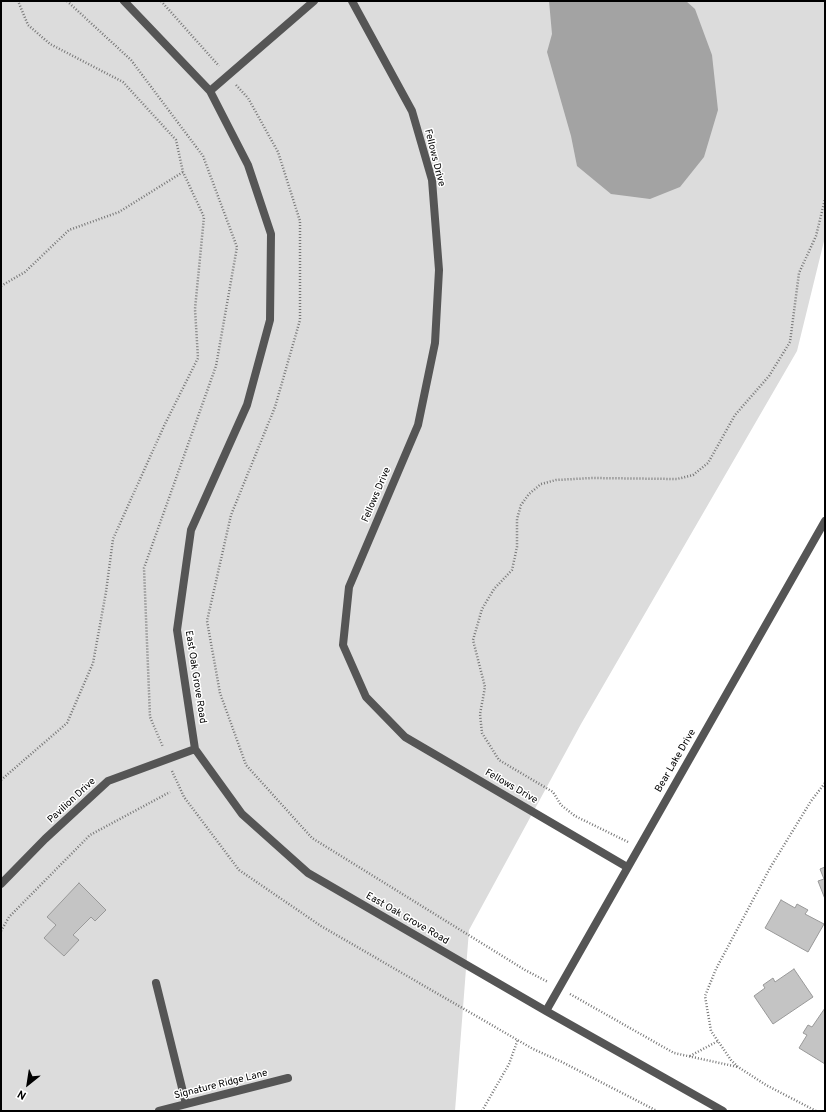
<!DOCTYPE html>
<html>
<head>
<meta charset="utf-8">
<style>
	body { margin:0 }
	#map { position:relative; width:826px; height:1112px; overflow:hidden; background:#fff; font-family:Overpass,sans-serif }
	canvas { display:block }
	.frame { position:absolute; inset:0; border:2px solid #000; pointer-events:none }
	.north { position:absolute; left:8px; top:1064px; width:40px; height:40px; -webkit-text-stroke:3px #fff; paint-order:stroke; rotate:210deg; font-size:11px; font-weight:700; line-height:16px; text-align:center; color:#000 }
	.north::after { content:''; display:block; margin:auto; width:14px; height:18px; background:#000; clip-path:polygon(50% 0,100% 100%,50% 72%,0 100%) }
</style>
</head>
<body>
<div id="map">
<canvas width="826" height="1112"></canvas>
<div class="frame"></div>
<div class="north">N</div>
</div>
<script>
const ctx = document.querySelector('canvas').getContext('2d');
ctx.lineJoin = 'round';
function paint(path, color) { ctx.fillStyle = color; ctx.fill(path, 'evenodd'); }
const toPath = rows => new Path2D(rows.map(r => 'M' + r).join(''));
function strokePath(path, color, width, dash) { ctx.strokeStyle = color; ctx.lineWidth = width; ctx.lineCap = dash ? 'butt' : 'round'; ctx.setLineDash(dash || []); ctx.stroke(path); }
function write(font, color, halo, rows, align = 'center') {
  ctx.font = font + ' Overpass,sans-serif'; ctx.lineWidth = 3; ctx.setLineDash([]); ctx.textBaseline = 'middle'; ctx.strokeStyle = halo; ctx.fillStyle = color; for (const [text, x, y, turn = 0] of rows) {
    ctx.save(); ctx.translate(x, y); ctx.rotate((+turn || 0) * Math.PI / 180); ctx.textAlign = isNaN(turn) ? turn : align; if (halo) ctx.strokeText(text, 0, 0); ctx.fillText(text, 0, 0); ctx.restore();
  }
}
paint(toPath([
	[1,1,825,1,825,237,797,351,581,724,469,930,455,1111,1,1111]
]), '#dcdcdc');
paint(toPath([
	[549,1,686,1,695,9,712,55,718,110,704,157,680,187,650,199,611,194,577,166,571,136,547,52,552,34]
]), '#a3a3a3');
const building = toPath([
	[825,867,825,899,818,881,824,879,820,869,825,867],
	[79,883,106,910,95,921,91,917,73,935,79,940,64,956,44,938,56,925,47,917,79,883],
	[781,900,795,908,797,904,808,910,805,914,824,924,808,952,765,928,781,900],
	[794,969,813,997,773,1024,754,996,765,988,763,985,773,978,775,982,794,969],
	[825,1008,825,1064,799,1048,807,1035,803,1033,808,1025,812,1027,825,1008]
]);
paint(building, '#c4c4c4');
strokePath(building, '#999', 1);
strokePath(toPath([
	[67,1,131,60,203,156,237,247,216,366,144,568,150,717,163,747],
	[161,1,219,66],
	[236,85,248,98,278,152,300,221,300,320,275,407,231,515,207,621,220,693,246,765,312,838,525,970,548,982],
	[1,286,25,272,69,230,119,212,183,172],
	[172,771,184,797,239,870,321,926,533,1049,562,1062,657,1111],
	[1,780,67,723,93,663,106,592,113,539,164,426,198,358,195,309,204,217,183,172,176,140,123,82,50,44,28,25,18,1],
	[628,842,575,816,561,805,553,792,499,760,482,733,480,714,485,687,473,640,482,609,494,589,512,570,517,547,517,519,521,505,529,494,541,484,556,480,592,478,677,479,693,475,708,463,735,415,769,376,790,342,799,273,816,236,825,199],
	[1,931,9,917,90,835,170,792],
	[570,994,674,1053,738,1067],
	[690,1056,718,1041],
	[482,1111,509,1064,518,1039],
	[816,1111,766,1085,738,1067,731,1060,711,1031,705,996,716,969,770,868,811,801,825,783]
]), '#777', 2.5, [1, 2]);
strokePath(toPath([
	[124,1,210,91,248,165,271,234,270,320,247,405,191,530,177,630,195,749,242,814,308,873,546,1011,723,1111],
	[352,1,412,111,432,180,439,270,435,343,418,425,349,587,343,645,366,697,405,737,627,867],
	[210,91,314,1],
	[1,884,45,839,108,781,195,749],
	[156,983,186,1104],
	[546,1011,825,521],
	[159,1111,288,1078]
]), '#555', 8);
write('10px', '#000', '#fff', [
	["Fellows Drive",434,158,76],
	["Fellows Drive",377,495,-67],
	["East Oak Grove Road",195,677,81],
	["Bear Lake Drive",676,761,-60],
	["Fellows Drive",511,787,30],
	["Pavilion Drive",72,801,-43],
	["East Oak Grove Road",407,919,30],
	["Signature Ridge Lane",221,1085,-14]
]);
</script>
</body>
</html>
